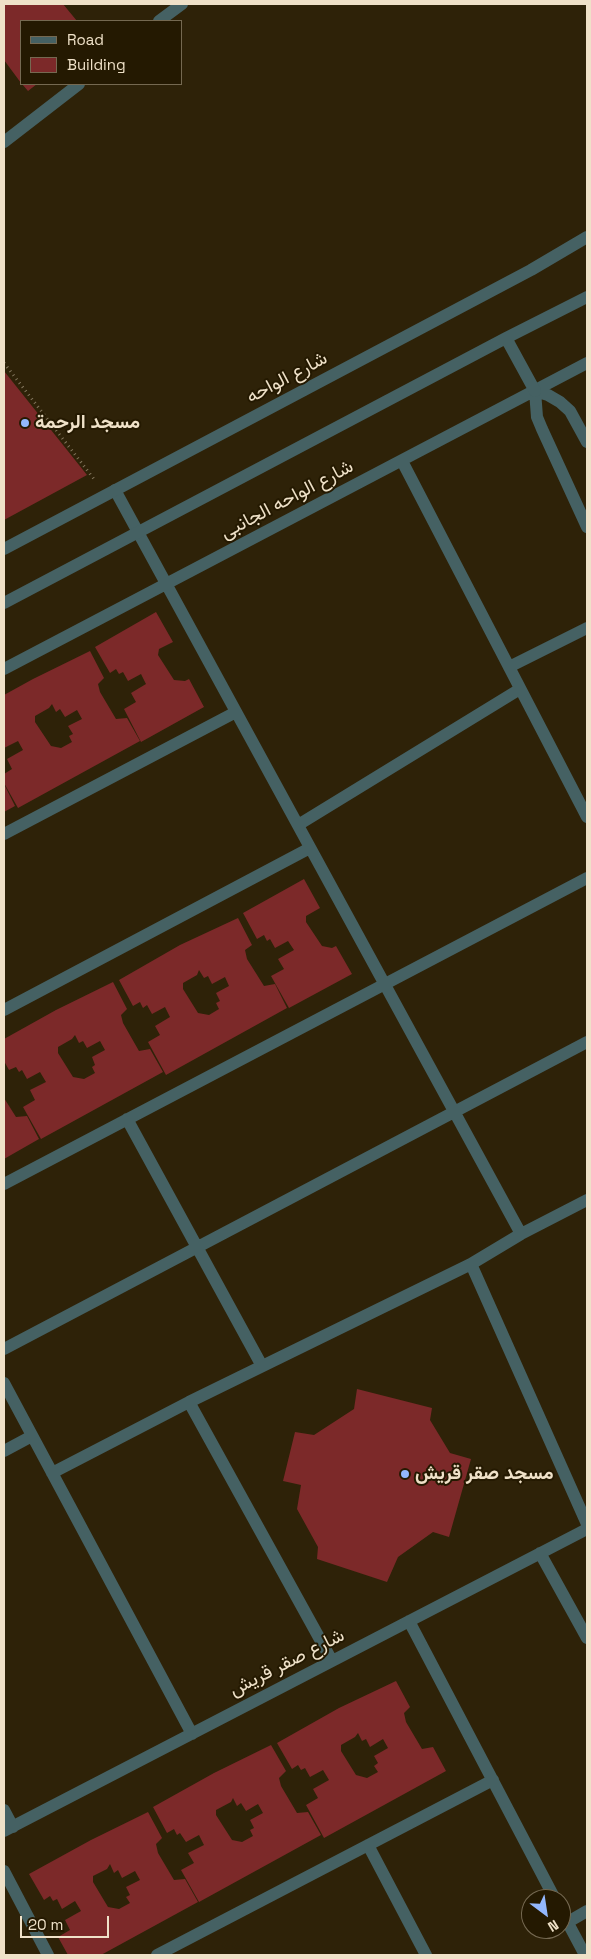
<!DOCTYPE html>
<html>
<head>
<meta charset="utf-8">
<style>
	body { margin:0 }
	#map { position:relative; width:591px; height:1959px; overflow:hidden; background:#2e2208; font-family:"Space Grotesk",sans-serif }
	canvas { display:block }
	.frame { position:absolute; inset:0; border:5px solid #efe1c8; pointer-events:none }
	.legend { position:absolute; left:20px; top:20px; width:162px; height:65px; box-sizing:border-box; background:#241901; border:1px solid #756951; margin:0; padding:6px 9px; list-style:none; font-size:15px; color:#efe1c8 }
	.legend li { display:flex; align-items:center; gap:10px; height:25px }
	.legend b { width:25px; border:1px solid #756951 }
	.north { position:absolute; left:521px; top:1889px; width:50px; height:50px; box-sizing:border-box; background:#241901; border:1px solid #756951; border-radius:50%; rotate:149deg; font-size:14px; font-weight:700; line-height:20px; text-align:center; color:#efe1c8 }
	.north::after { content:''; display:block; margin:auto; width:18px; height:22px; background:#93b7fd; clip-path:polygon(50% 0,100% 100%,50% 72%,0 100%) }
	.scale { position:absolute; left:20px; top:1916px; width:89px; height:22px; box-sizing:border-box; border:2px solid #efe1c8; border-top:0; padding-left:6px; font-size:15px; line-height:18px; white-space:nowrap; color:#efe1c8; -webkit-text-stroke:4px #241901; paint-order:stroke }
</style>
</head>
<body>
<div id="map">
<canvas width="591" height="1959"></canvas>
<div class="frame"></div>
<ul class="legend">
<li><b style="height:6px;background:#456163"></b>Road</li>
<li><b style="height:14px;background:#7c2929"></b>Building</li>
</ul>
<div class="north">N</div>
<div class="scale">20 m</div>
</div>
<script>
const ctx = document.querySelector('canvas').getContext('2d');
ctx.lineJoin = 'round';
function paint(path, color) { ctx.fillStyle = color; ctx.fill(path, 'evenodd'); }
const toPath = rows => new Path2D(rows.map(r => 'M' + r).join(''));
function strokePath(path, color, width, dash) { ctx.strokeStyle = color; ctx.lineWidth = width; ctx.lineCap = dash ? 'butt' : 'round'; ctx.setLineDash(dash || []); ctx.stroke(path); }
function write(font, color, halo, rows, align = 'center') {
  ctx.font = font + ' "Space Grotesk",Vazirmatn,sans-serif'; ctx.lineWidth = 4; ctx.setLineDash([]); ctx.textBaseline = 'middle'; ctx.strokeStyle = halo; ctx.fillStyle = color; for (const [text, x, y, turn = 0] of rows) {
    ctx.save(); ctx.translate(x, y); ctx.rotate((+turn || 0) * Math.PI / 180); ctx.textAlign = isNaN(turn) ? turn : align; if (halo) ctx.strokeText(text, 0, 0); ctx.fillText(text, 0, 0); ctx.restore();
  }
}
paint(toPath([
	[4,4,63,4,77,21,21,21,21,83,4,60],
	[22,84,37,84,28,91],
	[4,371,87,475,4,520],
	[156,612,173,642,159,649,158,655,174,680,185,681,189,679,204,707,141,742,124,709,136,702,131,693,146,684,141,674,128,681,123,672,119,674,116,669,110,673,95,647],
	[90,651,104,678,98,684,100,692,116,719,127,718,140,741,18,808,4,783,4,774,12,769,7,759,23,750,18,741,4,748,4,695,33,679],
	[52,704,56,712,60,709,65,717,77,710,82,719,68,726,73,734,69,736,72,742,61,748,51,746,35,722,35,716,49,708],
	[4,784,15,806,4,812],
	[304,879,320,908,306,916,306,922,322,946,332,948,336,946,352,974,289,1008,271,976,284,969,278,959,294,950,288,941,275,948,270,939,267,941,264,935,257,939,243,913],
	[238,918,252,945,245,950,247,959,264,986,275,984,287,1008,166,1075,148,1042,160,1035,155,1026,170,1017,165,1007,152,1014,147,1005,143,1008,140,1002,133,1006,119,980,180,945],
	[199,970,204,978,208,976,212,984,225,977,229,986,216,993,220,1001,216,1003,219,1009,209,1015,198,1013,183,989,183,983,197,975],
	[113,982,127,1009,121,1015,123,1023,139,1051,150,1049,163,1072,41,1139,23,1107,35,1100,30,1090,46,1082,40,1072,27,1079,22,1070,19,1072,16,1067,9,1070,4,1061,4,1039,56,1010],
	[75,1035,79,1043,83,1041,87,1048,100,1041,105,1050,92,1057,95,1065,92,1067,95,1073,84,1079,73,1077,58,1053,58,1047,72,1039],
	[4,1098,16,1117,27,1116,39,1139,4,1159],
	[357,1389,432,1408,430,1420,450,1453,471,1459,449,1537,433,1532,398,1557,387,1582,317,1559,318,1547,297,1509,301,1485,283,1481,295,1432,314,1435,354,1409],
	[396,1681,410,1707,404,1713,406,1722,422,1749,433,1747,446,1771,324,1838,306,1805,318,1798,313,1789,329,1780,323,1770,310,1777,305,1768,301,1770,298,1765,292,1769,277,1743,339,1708],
	[358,1733,362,1741,366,1739,370,1747,383,1739,388,1748,374,1756,378,1763,374,1766,378,1772,367,1778,356,1775,341,1751,341,1745,355,1737],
	[271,1745,286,1771,279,1778,281,1786,297,1813,308,1812,321,1835,199,1902,181,1870,194,1863,188,1853,204,1845,199,1835,186,1842,180,1833,177,1835,174,1829,167,1833,153,1807,214,1773],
	[233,1798,237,1806,241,1803,246,1811,258,1804,263,1813,250,1820,254,1828,250,1830,253,1836,242,1842,232,1840,216,1815,216,1810,231,1802],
	[148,1812,162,1838,156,1844,158,1853,174,1880,185,1879,198,1902,101,1955,68,1955,58,1937,70,1930,65,1920,81,1911,75,1901,62,1909,57,1899,53,1901,50,1896,44,1900,29,1874,91,1840],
	[110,1864,114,1873,118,1870,122,1878,135,1871,140,1880,126,1887,130,1895,126,1897,130,1903,119,1909,108,1907,93,1882,93,1876,107,1869]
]), '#7c2929');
strokePath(toPath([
	[4,363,94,479]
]), '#83765d', 3, [1, 4]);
strokePath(toPath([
	[159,21,182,4],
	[4,142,79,84],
	[587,442,570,411,560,402,548,395,535,391,537,417,542,429,587,527],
	[402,461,587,817],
	[115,490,521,1234],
	[509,667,587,628],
	[4,669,587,363],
	[298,825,520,689],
	[4,834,236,712],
	[4,1010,310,848],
	[127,1119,262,1366],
	[4,1184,587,878],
	[471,1264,587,1524],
	[4,1349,587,1042],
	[4,1383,192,1734],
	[189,1402,332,1661],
	[4,1451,32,1436],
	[52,1473,189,1402,471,1264,521,1234,587,1200],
	[540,1553,587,1638],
	[409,1621,555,1899],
	[4,1810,13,1827],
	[4,1831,587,1529],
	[368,1845,426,1955],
	[4,1871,48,1955],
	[561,1910,585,1955],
	[568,1922,587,1911],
	[157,1955,493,1780]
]), '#456163', 12);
strokePath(toPath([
	[506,338,535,391],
	[4,549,531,270,587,237],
	[4,603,506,338,587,297]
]), '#456163', 12);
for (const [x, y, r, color] of [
	[25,423,5,"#93b7fd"],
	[405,1474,5,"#93b7fd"]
]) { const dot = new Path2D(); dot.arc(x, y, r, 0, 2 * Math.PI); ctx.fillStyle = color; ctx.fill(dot); strokePath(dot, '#241901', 2); }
write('19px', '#efe1c8', '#241901', [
	["شارع الواحه",287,378,-28],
	["شارع الواحه الجانبى",287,500,-28],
	["شارع صقر قريش",287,1663,-27]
]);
write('bold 19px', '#efe1c8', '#241901', [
	["مسجد الرحمة",35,423],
	["مسجد صقر قريش",415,1474]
], 'left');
</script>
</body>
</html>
